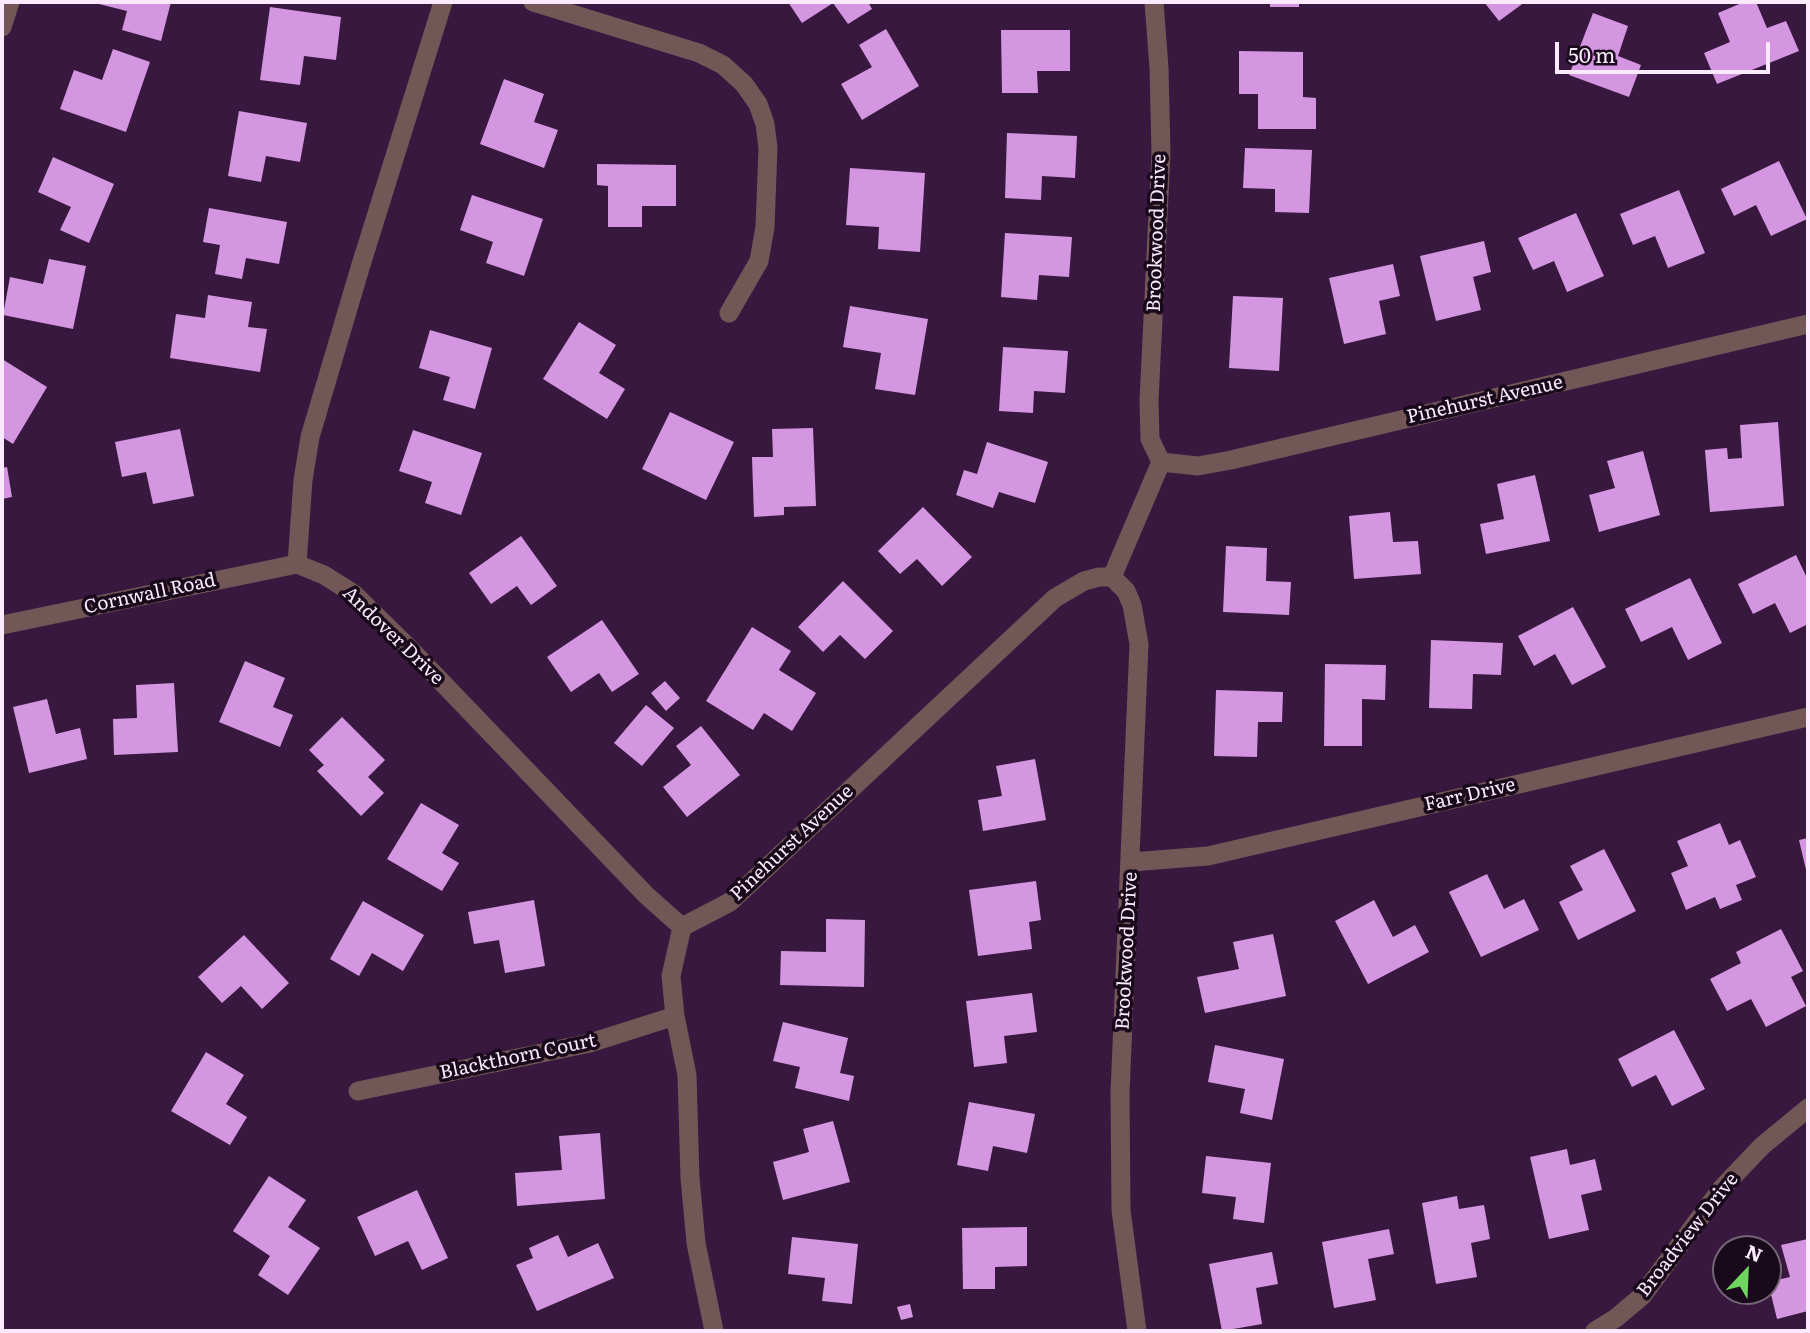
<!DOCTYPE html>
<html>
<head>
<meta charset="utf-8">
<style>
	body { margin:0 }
	#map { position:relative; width:1810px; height:1333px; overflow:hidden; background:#391840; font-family:Literata,serif }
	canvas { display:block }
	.frame { position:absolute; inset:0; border:4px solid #fbeafe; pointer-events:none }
	.north { position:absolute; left:1712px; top:1235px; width:70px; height:70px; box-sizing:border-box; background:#190a1b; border:2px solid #736476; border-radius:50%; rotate:23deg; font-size:19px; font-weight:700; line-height:28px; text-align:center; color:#fbeafe }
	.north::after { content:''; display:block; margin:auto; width:24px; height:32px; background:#6fd360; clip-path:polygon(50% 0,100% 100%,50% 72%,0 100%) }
	.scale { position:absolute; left:1555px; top:42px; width:215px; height:32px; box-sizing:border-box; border:4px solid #fbeafe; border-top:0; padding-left:9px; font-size:21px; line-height:24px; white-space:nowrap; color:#fbeafe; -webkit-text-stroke:5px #190a1b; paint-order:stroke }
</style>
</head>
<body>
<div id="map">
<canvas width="1810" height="1333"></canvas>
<div class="frame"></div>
<div class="north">N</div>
<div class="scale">50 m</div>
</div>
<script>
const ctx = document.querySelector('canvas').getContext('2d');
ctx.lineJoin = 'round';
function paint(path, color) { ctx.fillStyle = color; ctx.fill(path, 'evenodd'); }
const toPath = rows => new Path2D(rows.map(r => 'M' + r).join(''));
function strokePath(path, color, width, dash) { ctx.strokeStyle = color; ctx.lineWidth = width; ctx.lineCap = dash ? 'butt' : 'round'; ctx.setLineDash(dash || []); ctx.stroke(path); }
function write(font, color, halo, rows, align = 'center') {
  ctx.font = font + ' Literata,serif'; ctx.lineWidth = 7; ctx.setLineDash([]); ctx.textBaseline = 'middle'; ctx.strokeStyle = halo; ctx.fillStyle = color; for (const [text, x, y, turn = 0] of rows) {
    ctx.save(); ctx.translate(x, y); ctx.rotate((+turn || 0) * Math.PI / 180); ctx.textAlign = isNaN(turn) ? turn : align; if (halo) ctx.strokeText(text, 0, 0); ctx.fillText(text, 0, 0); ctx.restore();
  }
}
paint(toPath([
	[171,2,161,41,122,30,127,11,95,3],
	[788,2,868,2,872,9,848,24,833,3,802,23],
	[1270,2,1299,2,1299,7,1270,7],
	[1484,2,1525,2,1499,21],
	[1744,2,1756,2,1767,28,1786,21,1799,51,1717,84,1704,53,1730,42,1718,13],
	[270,7,341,17,336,60,304,56,300,85,260,80],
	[1593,13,1628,26,1618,56,1641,65,1629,97,1569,75],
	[886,29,919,86,862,120,841,84,872,67,859,45],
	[1001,30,1070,30,1070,71,1037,71,1038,93,1002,93],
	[113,49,150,62,126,132,60,109,74,70,102,80],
	[1239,51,1303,52,1303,97,1316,98,1316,129,1258,129,1258,94,1239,94],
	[504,79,544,94,534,122,558,130,544,168,480,144],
	[239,111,307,123,300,162,266,156,261,182,228,176],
	[1007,133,1077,136,1075,178,1042,176,1041,200,1005,198],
	[1245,148,1312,150,1309,213,1275,212,1275,189,1243,188],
	[53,157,114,184,89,243,60,230,71,207,38,192],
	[1779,161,1807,219,1771,236,1756,205,1734,216,1721,189],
	[597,164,676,165,676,206,642,206,642,227,608,227,608,186,597,185],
	[850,168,925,173,920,252,878,249,879,227,846,225],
	[1679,190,1705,253,1668,268,1655,236,1633,245,1620,214],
	[472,195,543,219,524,276,486,263,493,242,460,230],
	[209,208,287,222,279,264,246,258,242,279,215,274,220,245,203,242],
	[1576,213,1604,276,1567,292,1554,261,1533,270,1518,238],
	[1005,233,1072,237,1069,277,1039,275,1037,300,1001,297],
	[1484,241,1491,272,1473,277,1481,310,1436,321,1420,256],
	[49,259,86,266,73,329,3,315,10,277,43,284],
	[1393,264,1400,296,1379,301,1386,334,1344,344,1329,278],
	[208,295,252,302,248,327,267,329,260,372,170,358,176,314,205,318],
	[1233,296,1283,298,1279,371,1229,368],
	[850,306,928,319,915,395,875,389,881,353,843,347],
	[579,322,616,345,599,373,625,389,607,419,543,379],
	[430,330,492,348,475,409,443,400,450,377,419,368],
	[1003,347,1068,351,1065,393,1034,391,1033,413,999,411],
	[2,359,47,387,13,444,2,437],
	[670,412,734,442,706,500,642,469],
	[1778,422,1784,506,1710,512,1705,450,1727,448,1728,459,1742,458,1740,425],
	[813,428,816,506,784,507,784,515,754,517,752,457,773,457,772,429],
	[180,429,194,496,153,504,146,472,122,477,115,442],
	[413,430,482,453,461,515,425,503,432,482,399,471],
	[987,442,1048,462,1035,503,999,492,993,508,956,495,964,470,977,474],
	[1643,451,1660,515,1599,532,1589,495,1615,488,1607,461],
	[7,467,12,497,2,499,2,468],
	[1535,475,1550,541,1486,554,1480,524,1504,519,1497,484],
	[923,507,972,557,942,586,917,559,900,574,878,551],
	[1390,512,1393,542,1418,541,1421,574,1354,579,1349,516],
	[521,536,557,586,531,605,517,586,491,604,469,573],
	[1226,546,1267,548,1266,581,1291,582,1289,615,1223,612],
	[1796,555,1808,580,1808,624,1790,633,1775,603,1753,614,1738,584],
	[1690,578,1722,643,1688,660,1672,627,1641,642,1625,609],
	[843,581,893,631,865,659,840,635,823,652,798,627],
	[1573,607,1606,667,1572,685,1555,654,1534,666,1518,636],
	[602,620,639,674,612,692,599,673,571,692,547,657],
	[752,627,791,651,779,670,816,693,792,731,764,713,753,730,706,701],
	[1431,640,1503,643,1501,675,1473,674,1472,709,1429,708],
	[245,661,285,678,273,707,293,715,280,747,219,722],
	[1325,664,1386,665,1385,700,1362,699,1362,746,1324,746],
	[665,681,680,698,666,711,651,693],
	[174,683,178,752,114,755,113,719,137,718,136,685],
	[1216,690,1283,692,1282,722,1258,722,1257,757,1214,756],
	[47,699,56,734,80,728,87,759,29,773,13,707],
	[646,705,674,728,642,766,614,743],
	[342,717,385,760,368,777,384,793,361,816,317,771,324,765,309,750],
	[701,726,740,775,687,817,663,787,691,765,676,746],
	[1035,759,1046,820,983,831,978,800,1002,796,996,766],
	[421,803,459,825,442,853,459,863,442,891,387,859],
	[1720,823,1729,845,1740,840,1756,877,1736,885,1742,900,1720,909,1715,897,1686,910,1671,873,1688,866,1677,841],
	[1808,838,1808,874,1807,874,1799,840],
	[1604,849,1636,911,1578,940,1559,902,1583,890,1570,866],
	[1487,874,1504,909,1524,899,1539,930,1481,957,1449,892],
	[1036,881,1041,920,1029,922,1032,949,978,956,969,890],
	[534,900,545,966,505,973,499,940,474,944,468,912],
	[1374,900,1393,937,1415,925,1429,952,1368,984,1335,921],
	[363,901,424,935,403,971,372,953,359,976,330,959],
	[826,919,865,920,864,987,780,985,781,951,826,952],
	[1781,929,1803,971,1791,977,1806,1006,1766,1027,1751,999,1727,1011,1710,979,1741,963,1736,952],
	[1273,934,1286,996,1205,1013,1197,977,1239,969,1233,942],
	[244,935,289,983,262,1009,241,986,222,1003,198,977],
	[1032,993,1037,1032,1004,1036,1007,1063,974,1067,966,1001],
	[783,1022,848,1038,840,1073,854,1076,849,1101,795,1088,800,1067,773,1061],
	[1674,1030,1705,1089,1672,1106,1656,1075,1632,1087,1618,1059],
	[1215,1045,1284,1059,1272,1120,1240,1113,1245,1089,1208,1082],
	[206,1052,244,1075,226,1104,247,1117,230,1145,171,1111],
	[969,1102,1035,1114,1027,1153,993,1146,988,1171,957,1165],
	[833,1121,850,1182,783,1200,773,1162,809,1152,803,1129],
	[600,1133,605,1199,517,1206,515,1173,562,1170,559,1136],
	[1567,1149,1570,1165,1595,1159,1602,1190,1581,1195,1589,1230,1549,1239,1530,1157],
	[1206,1156,1271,1163,1264,1223,1233,1219,1236,1197,1202,1193],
	[269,1176,306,1200,288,1227,320,1248,288,1295,258,1275,270,1256,233,1231],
	[417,1190,448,1258,422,1270,408,1241,375,1256,357,1217],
	[1457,1196,1459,1209,1484,1205,1490,1239,1471,1243,1477,1277,1436,1284,1422,1203],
	[1027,1227,1027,1266,995,1267,995,1289,963,1289,962,1228],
	[1389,1229,1394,1254,1368,1259,1376,1300,1334,1308,1322,1242],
	[558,1235,568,1257,598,1243,614,1278,537,1311,516,1265,533,1258,529,1248],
	[792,1237,858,1244,852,1304,822,1301,825,1278,788,1274],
	[1808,1239,1808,1311,1777,1319,1768,1282,1790,1277,1781,1245],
	[1272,1252,1278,1284,1256,1288,1262,1324,1222,1331,1209,1264],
	[910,1304,913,1317,901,1320,897,1307]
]), '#d496e0');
strokePath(toPath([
	[533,2,699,53,723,65,744,84,758,104,765,124,768,148,765,227,759,261,729,313],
	[1154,2,1159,68,1161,153,1149,401,1150,439,1161,462],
	[2,27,10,2],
	[1161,462,1198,466,1231,460,1808,324],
	[297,564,303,480,310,437,360,268,443,2],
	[297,564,324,575,354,594,411,650,646,895,682,927],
	[1112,577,1126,591,1132,605,1139,644,1120,1093,1121,1210,1137,1331],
	[1112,577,1161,462],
	[2,625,297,564],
	[1131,862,1208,856,1808,717],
	[682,927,730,902,1055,598,1084,581,1099,577,1112,577],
	[682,927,671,976,675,1016,687,1075,690,1178,696,1243,714,1331],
	[358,1091,590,1043,675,1016],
	[1595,1331,1616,1318,1642,1296,1722,1188,1762,1146,1808,1108]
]), '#725756', 19);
write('19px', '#fbeafe', '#190a1b', [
	["Brookwood Drive",1157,233,-88],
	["Pinehurst Avenue",1485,400,-13],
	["Cornwall Road",150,594,-12],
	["Andover Drive",393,636,44],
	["Farr Drive",1470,795,-13],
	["Pinehurst Avenue",792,843,-43],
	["Brookwood Drive",1127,951,-87],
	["Blackthorn Court",518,1057,-12],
	["Broadview Drive",1688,1235,-52]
]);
</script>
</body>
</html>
